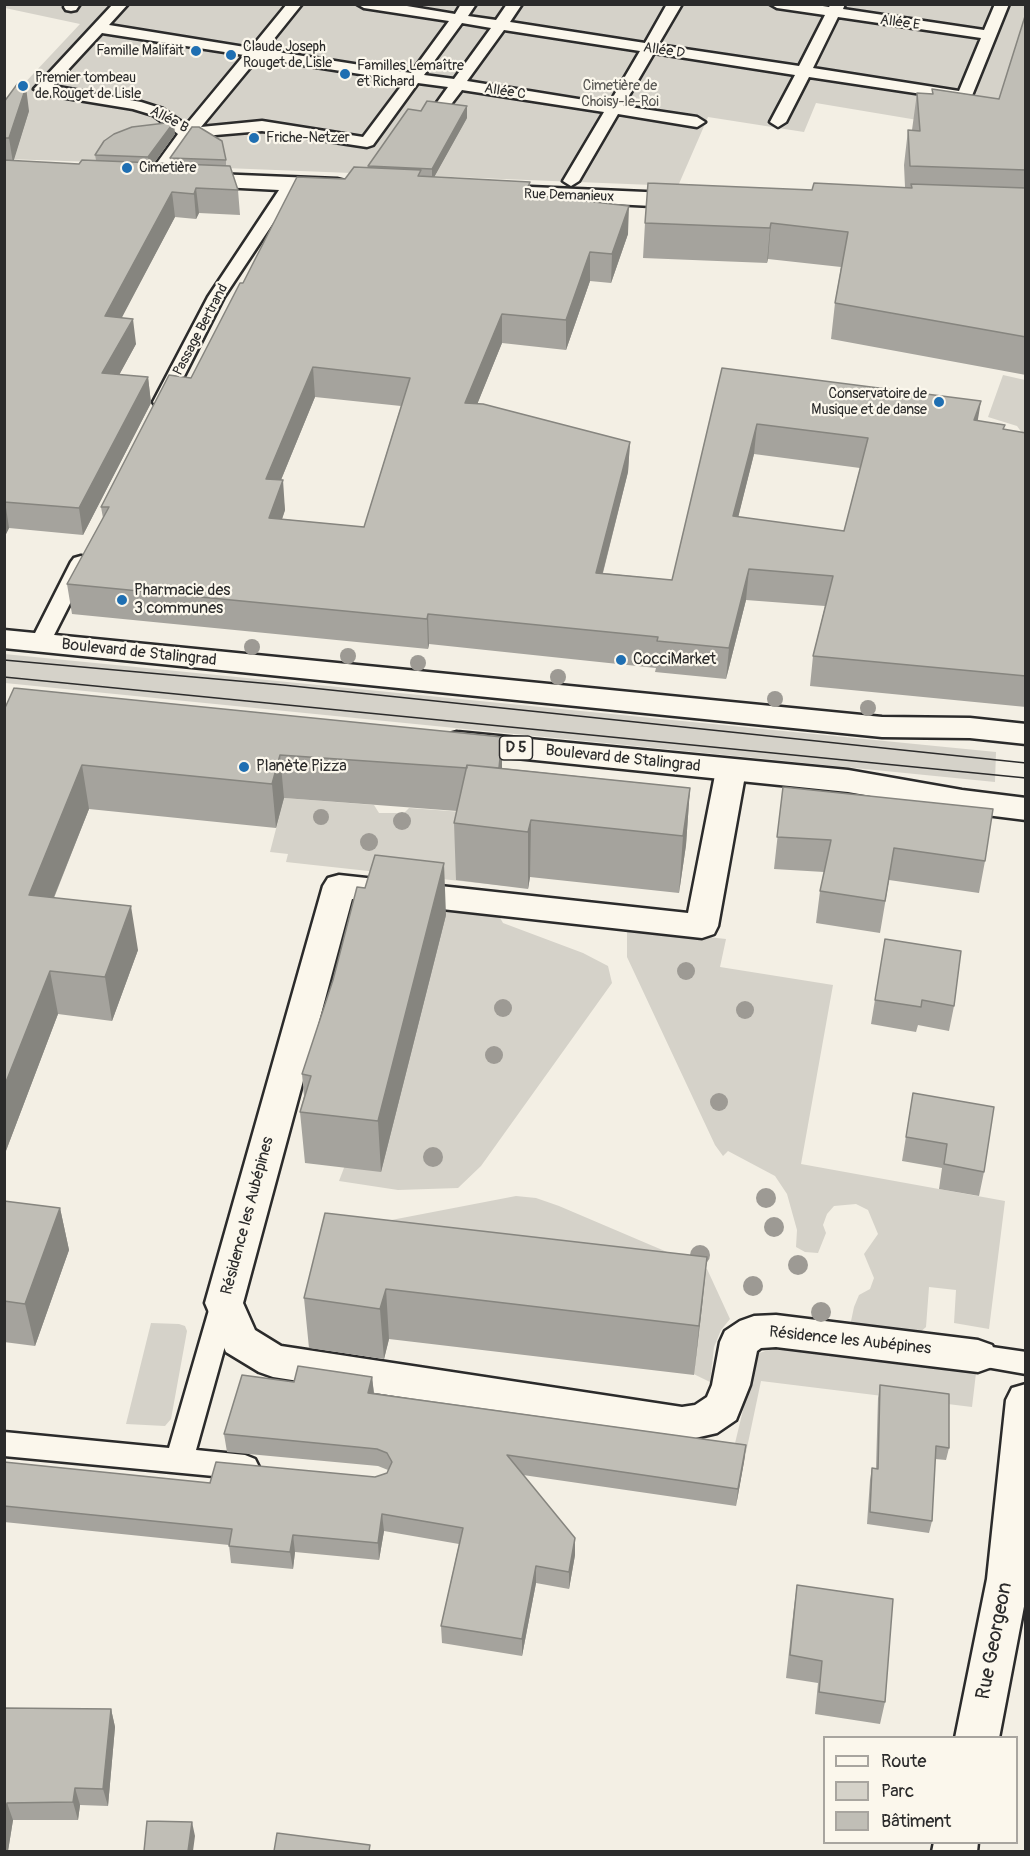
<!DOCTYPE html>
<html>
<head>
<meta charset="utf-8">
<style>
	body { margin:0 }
	#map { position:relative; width:1030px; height:1856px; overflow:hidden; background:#f3efe4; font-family:Pangolin,sans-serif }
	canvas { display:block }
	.frame { position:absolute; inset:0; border:6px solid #2b2b2b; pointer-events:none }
	.legend { position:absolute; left:823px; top:1736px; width:195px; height:108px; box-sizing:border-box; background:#fbf7ec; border:2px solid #a8a59f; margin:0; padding:8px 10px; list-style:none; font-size:18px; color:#2b2b2b }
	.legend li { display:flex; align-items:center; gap:12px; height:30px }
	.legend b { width:30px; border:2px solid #a8a59f }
</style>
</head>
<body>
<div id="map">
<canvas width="1030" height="1856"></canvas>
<div class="frame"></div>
<ul class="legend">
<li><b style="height:8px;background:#fbf7ec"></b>Route</li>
<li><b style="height:16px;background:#d5d2c9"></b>Parc</li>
<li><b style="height:16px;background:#c0beb6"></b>Bâtiment</li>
</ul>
</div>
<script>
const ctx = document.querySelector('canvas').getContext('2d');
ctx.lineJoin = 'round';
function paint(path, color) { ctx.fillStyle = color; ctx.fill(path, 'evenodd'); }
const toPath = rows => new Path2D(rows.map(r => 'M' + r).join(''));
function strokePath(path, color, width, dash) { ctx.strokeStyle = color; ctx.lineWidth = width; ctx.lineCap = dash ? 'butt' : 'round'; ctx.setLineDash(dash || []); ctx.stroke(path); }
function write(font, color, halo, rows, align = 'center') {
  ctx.font = font + ' Pangolin,sans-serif'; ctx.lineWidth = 4.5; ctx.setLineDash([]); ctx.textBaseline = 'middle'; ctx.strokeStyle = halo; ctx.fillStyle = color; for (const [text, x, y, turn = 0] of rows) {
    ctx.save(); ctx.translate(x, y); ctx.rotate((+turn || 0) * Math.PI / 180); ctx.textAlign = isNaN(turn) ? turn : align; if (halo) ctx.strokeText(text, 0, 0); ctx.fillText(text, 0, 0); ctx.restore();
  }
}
paint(toPath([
	[5,5,1025,5,1025,29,995,133,816,103,804,132,708,117,678,186,200,167,189,149,166,146,124,163,5,159,5,104,80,24,5,8],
	[1003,375,1025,380,1025,437,1017,426,988,417],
	[4,654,996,752,995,782,5,683],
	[284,798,374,805,379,813,404,813,409,808,476,813,509,875,506,886,286,862,288,854,270,852],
	[443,907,498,914,503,923,583,953,608,966,612,983,481,1166,458,1188,398,1190,339,1181],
	[627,928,726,939,720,967,833,985,801,1164,1005,1201,989,1329,954,1323,956,1290,929,1287,926,1327,918,1334,850,1326,854,1307,859,1295,870,1289,874,1278,864,1254,878,1234,868,1210,856,1204,834,1206,827,1214,823,1225,826,1233,818,1253,805,1252,796,1247,797,1230,787,1194,775,1176,728,1151,723,1156,715,1145,627,957],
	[516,1196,536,1198,559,1206,707,1269,730,1319,721,1330,714,1347,710,1382,381,1222],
	[151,1323,179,1324,185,1326,187,1331,171,1419,165,1426,126,1424],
	[782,1346,969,1370,976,1373,972,1407,761,1381,744,1462,731,1460,754,1364,759,1353]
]), '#d5d2c9');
const lane = toPath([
	[65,4,80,4,76,10,71,11,66,10,64,7,65,4],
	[113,4,128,4,109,25,251,48,287,4,302,4,265,50,411,73,449,21,364,8,357,4,395,4,455,14,461,4,476,4,468,16,496,20,507,4,522,4,510,22,645,43,667,4,682,4,658,45,799,66,825,15,777,8,770,4,810,4,829,7,831,4,845,4,843,9,984,30,995,4,1009,4,967,108,959,113,951,108,955,99,809,77,786,122,778,127,770,122,795,75,654,53,623,106,697,117,705,122,697,127,618,114,579,181,571,186,563,181,604,112,462,90,446,111,441,113,433,108,448,87,418,83,373,145,367,147,262,131,192,137,160,181,148,181,146,178,178,134,153,115,133,109,42,94,34,89,113,4],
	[838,17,981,38,959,91,813,68,838,17],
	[462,23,491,28,454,79,424,75,462,23],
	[504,30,640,51,609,104,467,81,504,30],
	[102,33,244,55,186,125,163,109,141,102,53,86,102,33],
	[258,58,405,81,363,137,262,121,201,127,258,58],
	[291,179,299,184,224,297,171,402,168,406,162,407,156,406,153,402,208,297,285,181,291,179],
	[81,556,88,558,91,562,50,643,47,648,40,649,33,648,30,643,71,562,74,558,81,556],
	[224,1292,233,1295,237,1303,196,1450,245,1455,255,1459,259,1467,255,1475,245,1479,4,1456,4,1432,169,1448,211,1303,215,1295,224,1292],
	[978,1345,1026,1352,1026,1374,969,1364,965,1356,969,1348,978,1345]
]);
const street = toPath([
	[191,173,337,179,345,181,349,186,345,191,337,193,183,185,179,180,183,175,191,173],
	[485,185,691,194,699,196,703,201,699,206,691,208,477,197,473,192,477,187,485,185],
	[731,760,742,763,746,770,718,926,714,934,702,938,352,899,243,1303,255,1330,281,1346,682,1407,695,1405,707,1397,712,1385,720,1342,725,1331,740,1321,754,1316,776,1315,978,1340,992,1345,997,1356,992,1367,978,1372,776,1347,761,1348,757,1351,750,1385,736,1420,717,1433,682,1441,273,1377,259,1372,226,1352,205,1303,323,886,328,878,339,875,688,913,716,770,720,763,731,760],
	[1026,1384,1026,1596,999,1738,955,1738,987,1579,1006,1400,1012,1388,1026,1384],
	[934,1842,978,1842,977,1852,932,1852,934,1842]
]);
const primary = toPath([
	[4,630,882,717,970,718,1026,724,1026,744,970,738,882,737,4,648,4,630],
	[457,732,848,770,962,790,1026,798,1026,820,962,812,848,792,457,752,446,749,442,742,446,735,457,732]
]);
strokePath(lane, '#2b2b2b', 5);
strokePath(street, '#2b2b2b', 5);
strokePath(primary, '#2b2b2b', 5);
paint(lane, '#fbf7ec');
paint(street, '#fbf7ec');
paint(primary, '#fbf7ec');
strokePath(toPath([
	[4,660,283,685,1026,763],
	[4,677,1026,778]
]), '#2b2b2b', 1.5);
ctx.fillStyle = '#9d9a94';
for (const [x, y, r] of [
	[252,647,8],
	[348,656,8],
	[418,663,8],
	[558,677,8],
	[775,699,8],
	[868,708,8],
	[321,817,8],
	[402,821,9],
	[369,842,9],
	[686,971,9],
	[503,1008,9],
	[745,1010,9],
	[494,1055,9],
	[719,1102,9],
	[433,1157,10],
	[766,1198,10],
	[774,1227,10],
	[700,1255,10],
	[798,1265,10],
	[753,1286,10],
	[821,1312,10]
]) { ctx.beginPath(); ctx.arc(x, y, r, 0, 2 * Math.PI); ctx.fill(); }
paint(toPath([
	[1026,13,1026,375,831,339,835,303,841,267,768,259,767,263,643,258,645,223,812,190,905,187,904,165,908,130,912,130,917,93,932,94,932,89,999,99],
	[4,102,29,111,13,161,79,164,96,160,95,155,175,134,154,163,170,164,170,158,226,160,226,166,238,190,240,215,199,213,196,219,175,217,121,318,136,344,119,375,148,377,151,403,83,535,9,528,4,538],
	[467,118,434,177,530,182,530,195,628,234,611,283,590,281,566,350,502,343,477,404,630,442,628,472,603,573,672,580,722,368,978,421,1004,430,1026,433,1026,707,810,686,813,656,825,606,746,600,726,679,655,672,656,668,429,644,428,649,72,614,67,584,103,518,101,507,191,378,243,283,345,179,368,168,368,166],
	[315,397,401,406,364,527,282,519,285,510,281,480],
	[754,454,860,468,844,531,738,517],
	[4,710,502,737,502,768,690,788,686,845,679,893,530,877,528,889,456,880,454,823,457,811,284,798,276,828,89,809,54,898,138,950,112,1021,58,1014,4,1156],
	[783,787,985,861,979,893,889,880,880,933,816,923,820,891,824,872,774,869],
	[446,915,381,1172,305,1163,300,1112,304,1096,302,1074],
	[885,939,954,1006,949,1031,918,1025,916,1032,871,1024],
	[913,1093,984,1172,979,1196,939,1189,942,1168,902,1161],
	[4,1201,60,1208,69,1250,35,1346,4,1342],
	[707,1257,694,1375,389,1339,384,1359,309,1348,304,1298],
	[372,1377,374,1393,746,1445,744,1462,736,1506,523,1475,575,1538,575,1555,569,1589,536,1583,522,1656,442,1643,441,1626,459,1544,384,1531,379,1560,295,1552,293,1569,231,1563,229,1545,4,1522,4,1462,210,1483,375,1477,387,1473,388,1470,378,1466,227,1452,224,1434,294,1382],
	[880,1385,949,1448,946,1460,935,1459,932,1521,929,1533,867,1524,870,1480,872,1468,876,1469,878,1398],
	[797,1585,885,1702,880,1724,815,1714,818,1683,786,1678,794,1607],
	[4,1708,111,1709,115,1727,108,1806,80,1805,78,1820,13,1820,8,1851]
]), '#a5a39d');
paint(toPath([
	[26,87,29,111,13,163,9,138],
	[467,106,467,118,432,181,432,169],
	[174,122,175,134,150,169,148,157],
	[530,182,530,210,525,194],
	[196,188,199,213,196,219,194,194],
	[172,192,175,217,109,342,105,316],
	[629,206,628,234,611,283,612,254],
	[771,223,768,259,767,263,770,228],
	[590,252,590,281,566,350,566,320],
	[502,314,502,343,466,432,465,403],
	[133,319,136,344,106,399,102,373],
	[313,367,315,397,269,509,266,479],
	[148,377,151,403,83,535,79,508],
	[981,401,976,431,974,420],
	[757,424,754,454,731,546,733,516],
	[630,442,628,472,595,603,596,573],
	[283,480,285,510,272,549,269,518],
	[5,501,9,528,4,538],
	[749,569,746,600,726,679,729,648],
	[428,614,429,644,428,649,427,619],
	[502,737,502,781,499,770],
	[280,755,284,798,276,828,272,784],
	[82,765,89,809,37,939,29,895],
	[690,788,686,845,679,893,683,836],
	[531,820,530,877,528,889,528,832],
	[444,863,446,915,381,1172,378,1121],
	[131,906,138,950,112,1021,105,977],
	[50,971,58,1014,4,1156,4,1087],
	[60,1208,69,1250,35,1346,25,1304],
	[707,1257,702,1307,694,1375,699,1326],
	[386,1289,389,1339,384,1359,380,1309],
	[372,1377,374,1395,368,1393],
	[746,1445,744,1462,736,1506,738,1489],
	[382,1514,384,1531,379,1560,378,1543],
	[293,1535,295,1552,293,1569,290,1552],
	[575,1538,575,1555,569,1589,569,1572],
	[536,1566,536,1583,522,1656,522,1639],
	[111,1709,115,1727,108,1806,103,1789],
	[75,1788,80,1805,78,1820,73,1802],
	[7,1803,13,1820,8,1851,4,1851,4,1820],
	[192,1822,195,1836,193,1851,188,1851]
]), '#86857f');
const building = toPath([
	[1026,13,1026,170,910,166,908,130,920,131,917,93,933,94,932,89,999,99,1026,13],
	[18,83,26,87,9,138,4,138,4,102,18,83],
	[427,101,467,106,432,169,368,166,408,109,421,111,427,101],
	[174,122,148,157,95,155,104,141,114,134,132,127,174,122],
	[192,127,199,127,222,141,226,160,170,158,192,127],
	[4,160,79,164,82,160,230,166,238,190,196,188,194,194,172,192,105,316,133,319,102,373,148,377,79,508,4,502,4,160],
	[354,167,421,170,418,176,530,182,525,194,629,206,612,254,590,252,566,320,502,314,465,403,483,404,630,442,596,573,672,580,722,368,981,401,974,420,1005,425,1003,429,1026,433,1026,676,813,656,833,576,749,569,729,648,657,641,658,637,428,614,427,619,67,584,109,507,101,507,169,375,191,378,240,283,243,283,297,177,345,179,354,167],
	[313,367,410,378,364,527,269,518,283,480,266,479,313,367],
	[757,424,868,438,844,531,733,516,757,424],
	[648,183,812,190,814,183,912,188,911,184,1026,188,1026,337,835,303,848,232,771,223,770,228,645,223,648,183],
	[14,688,502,737,499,768,467,765,467,768,280,755,272,784,82,765,29,895,131,906,105,977,50,971,4,1087,4,710,14,688],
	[467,765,690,788,683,836,531,820,528,832,454,823,467,765],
	[783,787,993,809,985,861,894,848,885,901,820,891,831,840,777,837,783,787],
	[375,855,444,863,378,1121,300,1112,311,1076,302,1074,333,980,357,887,365,888,375,855],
	[885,939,961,951,954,1006,922,1000,921,1007,875,1000,885,939],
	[913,1093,994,1107,984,1172,944,1164,947,1144,906,1137,913,1093],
	[4,1201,60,1208,25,1304,4,1301,4,1201],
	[325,1213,707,1257,699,1326,386,1289,380,1309,304,1298,325,1213],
	[298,1366,372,1377,368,1393,746,1445,738,1489,507,1455,575,1538,569,1572,536,1566,522,1639,441,1626,463,1528,382,1514,378,1543,293,1535,290,1552,229,1546,232,1529,4,1506,4,1462,210,1483,216,1462,375,1477,387,1473,392,1462,387,1453,377,1449,224,1434,242,1375,294,1382,298,1366],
	[880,1385,949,1394,949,1448,936,1446,932,1521,870,1512,872,1468,878,1469,880,1385],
	[797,1585,893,1599,885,1702,819,1692,822,1661,790,1655,797,1585],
	[4,1708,111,1709,103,1789,75,1788,73,1802,7,1803,4,1820,4,1708],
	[147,1821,192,1822,188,1851,144,1851,147,1821],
	[277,1833,370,1845,369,1851,274,1851,277,1833]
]);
paint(building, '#c0beb6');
strokePath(building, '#86857f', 1.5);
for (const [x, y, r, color] of [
	[196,51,6,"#1f6fb2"],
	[231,55,6,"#1f6fb2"],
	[345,74,6,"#1f6fb2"],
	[23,86,6,"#1f6fb2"],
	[254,138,6,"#1f6fb2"],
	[127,168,6,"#1f6fb2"],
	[939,402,6,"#1f6fb2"],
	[122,600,6,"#1f6fb2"],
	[621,660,6,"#1f6fb2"],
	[244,767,6,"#1f6fb2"]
]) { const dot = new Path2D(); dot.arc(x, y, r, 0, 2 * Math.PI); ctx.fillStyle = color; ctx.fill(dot); strokePath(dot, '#fbf7ec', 2); }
write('14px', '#2b2b2b', '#fbf7ec', [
	["Allée E",900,23,8],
	["Allée D",664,51,9],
	["Allée C",505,92,9],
	["Allée B",169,120,28],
	["Rue Demanieux",569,196,2],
	["Passage Bertrand",201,330,-62]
]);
write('14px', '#2b2b2b', '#fbf7ec', [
	["Claude Joseph",243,47],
	["Rouget de Lisle",243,63],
	["Famille Malifait",184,51,"right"],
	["Familles Lemaître",357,66],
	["et Richard",357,82],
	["Premier tombeau",35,78],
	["de Rouget de Lisle",35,94],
	["Friche-Netzer",266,138],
	["Cimetière",139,168],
	["Conservatoire de",927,394,"right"],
	["Musique et de danse",927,410,"right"]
], 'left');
write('14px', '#565552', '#fbf7ec', [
	["Cimetière de",620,86],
	["Choisy-le-Roi",620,102]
]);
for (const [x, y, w] of [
	[516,748,33]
]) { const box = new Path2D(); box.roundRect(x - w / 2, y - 12, w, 24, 4.5); ctx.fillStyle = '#fbf7ec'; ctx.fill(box); strokePath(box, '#2b2b2b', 1.5); }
write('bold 15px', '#2b2b2b', null, [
	["D 5",516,748]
]);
write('16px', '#2b2b2b', '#fbf7ec', [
	["Pharmacie des",134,591],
	["3 communes",134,609],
	["CocciMarket",633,660],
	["Planète Pizza",256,767]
], 'left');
write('16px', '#2b2b2b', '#fbf7ec', [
	["Boulevard de Stalingrad",139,653,6],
	["Boulevard de Stalingrad",623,759,6],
	["Résidence les Aubépines",248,1216,-75],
	["Résidence les Aubépines",850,1341,6]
]);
write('20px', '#2b2b2b', '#fbf7ec', [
	["Rue Georgeon",995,1641,-79]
]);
</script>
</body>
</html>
